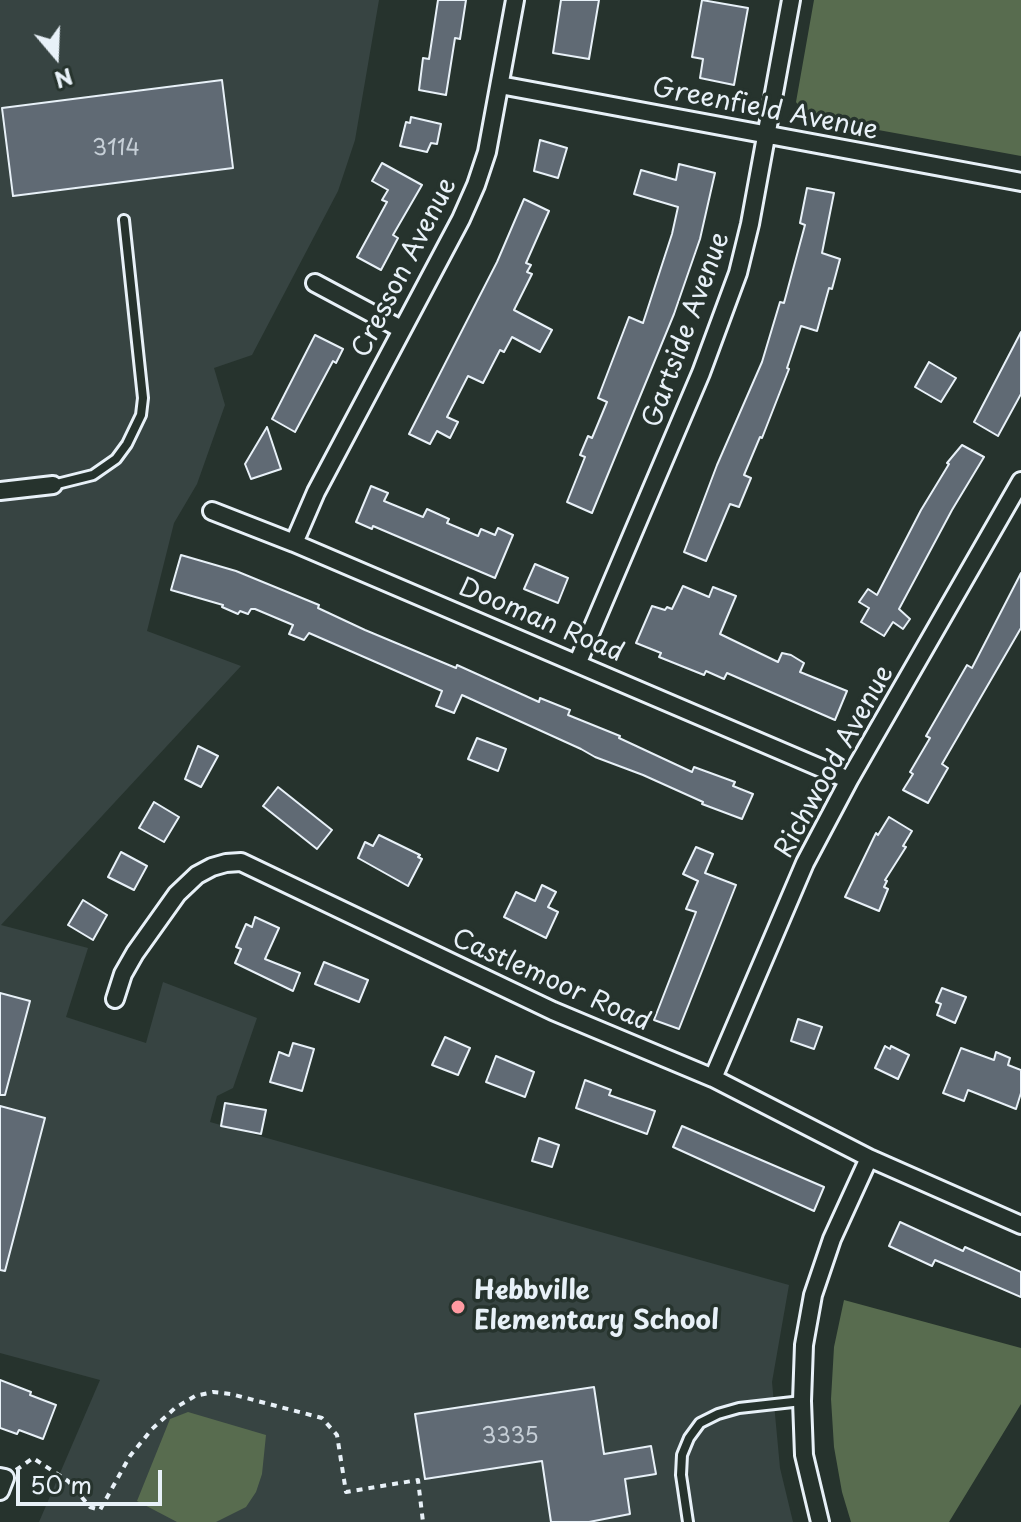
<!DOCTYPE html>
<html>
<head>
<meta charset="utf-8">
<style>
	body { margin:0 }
	#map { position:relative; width:1021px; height:1522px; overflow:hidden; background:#26332d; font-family:"Playpen Sans",sans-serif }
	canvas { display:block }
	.north { position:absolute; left:16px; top:16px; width:80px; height:80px; -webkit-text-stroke:6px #26332d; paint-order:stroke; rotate:161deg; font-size:22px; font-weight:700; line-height:32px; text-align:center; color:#e8f1f8 }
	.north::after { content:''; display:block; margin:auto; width:28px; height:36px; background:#e8f1f8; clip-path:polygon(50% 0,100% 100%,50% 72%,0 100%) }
	.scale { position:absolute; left:16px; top:1470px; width:146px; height:36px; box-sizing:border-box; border:4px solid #e8f1f8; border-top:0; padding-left:10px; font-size:24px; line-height:28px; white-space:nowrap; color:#e8f1f8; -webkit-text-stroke:6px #26332d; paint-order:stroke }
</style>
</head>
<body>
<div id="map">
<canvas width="1021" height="1522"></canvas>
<div class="north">N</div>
<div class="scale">50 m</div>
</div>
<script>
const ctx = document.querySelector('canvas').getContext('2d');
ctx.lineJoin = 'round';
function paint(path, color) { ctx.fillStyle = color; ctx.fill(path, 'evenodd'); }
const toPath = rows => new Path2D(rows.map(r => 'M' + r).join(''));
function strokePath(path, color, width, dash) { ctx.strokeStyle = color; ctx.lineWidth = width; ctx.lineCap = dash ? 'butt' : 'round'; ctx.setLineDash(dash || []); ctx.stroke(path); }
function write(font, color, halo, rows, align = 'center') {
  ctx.font = font + ' "Playpen Sans",sans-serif'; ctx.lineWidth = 7; ctx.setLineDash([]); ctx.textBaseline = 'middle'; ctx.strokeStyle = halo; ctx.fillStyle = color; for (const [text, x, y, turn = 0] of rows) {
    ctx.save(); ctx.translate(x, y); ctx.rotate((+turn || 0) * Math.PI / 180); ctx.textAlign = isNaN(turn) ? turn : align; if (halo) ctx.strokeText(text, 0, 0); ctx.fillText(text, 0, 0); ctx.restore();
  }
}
paint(toPath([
	[0,0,379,0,355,140,338,191,252,355,214,368,225,405,197,484,174,523,147,631,241,666,1,925,88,948,66,1017,146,1043,163,982,257,1018,233,1088,217,1096,210,1122,789,1285,772,1382,780,1468,793,1522,39,1522,100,1380,0,1353]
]), '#374442');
paint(toPath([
	[814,0,1021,0,1021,156,807,117,796,102],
	[844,1300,1021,1348,1021,1404,949,1522,851,1522,842,1492,834,1447,831,1399,834,1347],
	[188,1412,266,1435,262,1474,256,1492,246,1507,216,1522,177,1522,137,1501,170,1419]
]), '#586c4f');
const building = toPath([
	[438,0,466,0,460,39,455,38,446,95,419,90,423,58,429,59,438,0],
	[561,0,599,0,589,59,553,53,561,0],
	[702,0,748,8,734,85,700,78,703,59,692,57,702,0],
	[222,80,233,168,13,196,2,108,222,80],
	[411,117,441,124,437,144,431,143,427,152,400,146,406,122,410,123,411,117],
	[540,140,567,148,558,178,534,171,540,140],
	[382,163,422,185,393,235,398,238,381,270,357,257,387,202,382,200,388,190,372,181,382,163],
	[679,164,715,173,700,239,674,314,592,513,567,502,585,457,580,455,588,436,592,438,607,402,598,398,629,317,643,323,672,234,678,207,634,194,641,170,676,180,679,164],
	[807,188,834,193,822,253,840,259,832,289,829,288,817,331,801,326,787,368,789,369,762,438,760,437,744,475,751,478,739,507,730,504,706,561,684,552,717,465,762,362,780,302,784,303,805,225,800,223,807,188],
	[524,199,549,211,526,263,531,265,527,272,532,274,514,310,552,330,540,352,512,337,504,352,500,350,483,383,468,376,447,417,458,422,450,438,437,431,430,444,409,434,497,262,524,199],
	[1021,332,1021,394,998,436,974,422,1021,332],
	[315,335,343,349,336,363,333,361,295,432,272,419,315,335],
	[929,362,956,378,941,402,915,387,929,362],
	[267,427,281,469,251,479,245,464,267,427],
	[962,445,984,457,952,510,899,609,910,619,903,629,893,622,884,636,861,622,869,608,859,602,868,589,877,595,921,510,949,464,947,463,962,445],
	[371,486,388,493,384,501,423,517,427,509,449,519,447,523,478,536,481,529,495,535,498,528,513,535,495,578,373,526,372,529,356,522,371,486],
	[181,555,236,571,319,605,318,608,365,630,456,668,457,665,539,702,540,698,570,710,568,715,620,736,619,738,692,772,694,767,735,782,733,786,753,794,742,819,702,804,703,802,643,775,595,757,581,749,462,695,454,713,436,706,442,691,309,633,304,640,289,634,293,625,255,609,251,609,248,614,240,611,238,614,222,607,223,605,171,590,181,555],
	[535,564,568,578,558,603,524,589,535,564],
	[1021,573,1021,628,942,764,948,768,928,803,903,790,913,774,910,772,930,738,926,736,967,665,972,668,1021,573],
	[683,586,709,597,713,587,736,596,720,634,778,662,782,653,791,655,804,663,800,672,847,691,835,720,727,673,724,679,706,671,704,675,659,657,661,653,636,643,652,606,665,610,667,607,672,609,683,586],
	[477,738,506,749,498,771,468,759,477,738],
	[198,746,218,756,201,787,185,779,198,746],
	[278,787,332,830,317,849,263,806,278,787],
	[154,802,179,817,164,842,139,828,154,802],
	[889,817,912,831,903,846,906,847,885,880,887,881,884,887,888,889,879,911,845,897,876,833,878,835,889,817],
	[379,835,420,855,418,857,422,859,408,886,358,858,365,842,373,846,379,835],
	[696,847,713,854,705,873,736,885,679,1029,654,1020,696,912,686,909,698,881,683,874,696,847],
	[121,852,147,866,134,890,108,877,121,852],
	[542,885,556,892,548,907,558,912,546,938,504,917,516,892,535,901,542,885],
	[83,900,107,915,93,940,68,925,83,900],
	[255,917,279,928,265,959,300,973,293,991,235,963,241,949,236,947,246,924,252,927,255,917],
	[324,962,368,980,359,1002,315,984,324,962],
	[942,988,966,997,955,1023,937,1015,941,1004,936,1002,942,988],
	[0,993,30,1001,5,1095,0,1095,0,993],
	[798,1019,822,1027,814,1049,791,1041,798,1019],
	[445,1037,470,1048,458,1075,432,1065,445,1037],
	[293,1043,314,1049,302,1091,270,1082,279,1052,289,1056,293,1043],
	[885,1046,890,1049,891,1046,909,1055,898,1079,875,1068,885,1046],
	[961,1048,994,1060,996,1052,1010,1058,1008,1065,1021,1070,1021,1093,1016,1109,968,1090,964,1101,943,1093,961,1048],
	[496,1056,534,1072,525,1097,486,1082,496,1056],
	[585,1080,611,1090,609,1095,655,1111,647,1134,576,1108,585,1080],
	[225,1103,266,1110,261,1134,221,1126,225,1103],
	[0,1106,45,1118,5,1271,0,1270,0,1106],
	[682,1126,824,1187,814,1211,673,1147,682,1126],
	[539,1138,559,1145,552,1167,532,1161,539,1138],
	[900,1222,963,1251,965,1247,1021,1272,1021,1297,935,1260,932,1266,889,1246,900,1222],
	[0,1380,31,1392,30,1395,56,1405,43,1439,19,1430,17,1434,0,1428,0,1380],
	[594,1387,604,1454,651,1446,656,1474,625,1479,630,1514,589,1522,551,1522,542,1461,425,1479,415,1414,594,1387]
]);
paint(building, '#606a74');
strokePath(building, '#e8f1f8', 2);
const service = toPath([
	[53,485,93,475,116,459,127,444,141,415,143,398,124,220],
	[688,1522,681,1475,682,1455,689,1438,700,1423,718,1414,739,1408,802,1401]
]);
const minor = toPath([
	[500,85,1021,182],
	[315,283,401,329],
	[0,491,53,485],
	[212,511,294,543,849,780],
	[294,543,316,492,461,219,476,185,487,152,515,0],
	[578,662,701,373,738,273,750,224,791,0],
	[115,999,123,974,135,953,177,894,197,875,212,867,226,863,241,862,553,1011,713,1078,869,1158,1021,1225],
	[713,1078,805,863,849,780,1021,481],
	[0,1477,5,1478,0,1491],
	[820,1522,804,1455,802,1401,804,1345,813,1295,832,1239,869,1158]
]);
strokePath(service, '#e8f1f8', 14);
strokePath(minor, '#e8f1f8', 22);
strokePath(toPath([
	[16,1470,33,1458,68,1481,90,1507,100,1510,130,1456,152,1429,175,1408,195,1396,213,1392,231,1394,322,1418,337,1435,346,1492,418,1480,423,1522]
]), '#e8f1f8', 4, [6, 6]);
strokePath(service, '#26332d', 8);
strokePath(minor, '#26332d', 16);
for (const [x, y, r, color] of [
	[458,1307,8,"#ff9aa2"]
]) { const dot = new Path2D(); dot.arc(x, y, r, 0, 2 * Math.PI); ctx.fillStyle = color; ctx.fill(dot); strokePath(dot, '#26332d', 3); }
write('22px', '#c6cfd7', null, [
	["3114",116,149],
	["3335",510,1437]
]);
write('26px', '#e8f1f8', '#26332d', [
	["Greenfield Avenue",765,110,11],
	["Cresson Avenue",405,268,-63],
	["Gartside Avenue",687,330,-70],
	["Dooman Road",541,621,23],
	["Richwood Avenue",835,762,-61],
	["Castlemoor Road",551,981,24]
]);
write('bold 26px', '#e8f1f8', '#26332d', [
	["Hebbville",474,1292],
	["Elementary School",474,1322]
], 'left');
</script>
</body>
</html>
